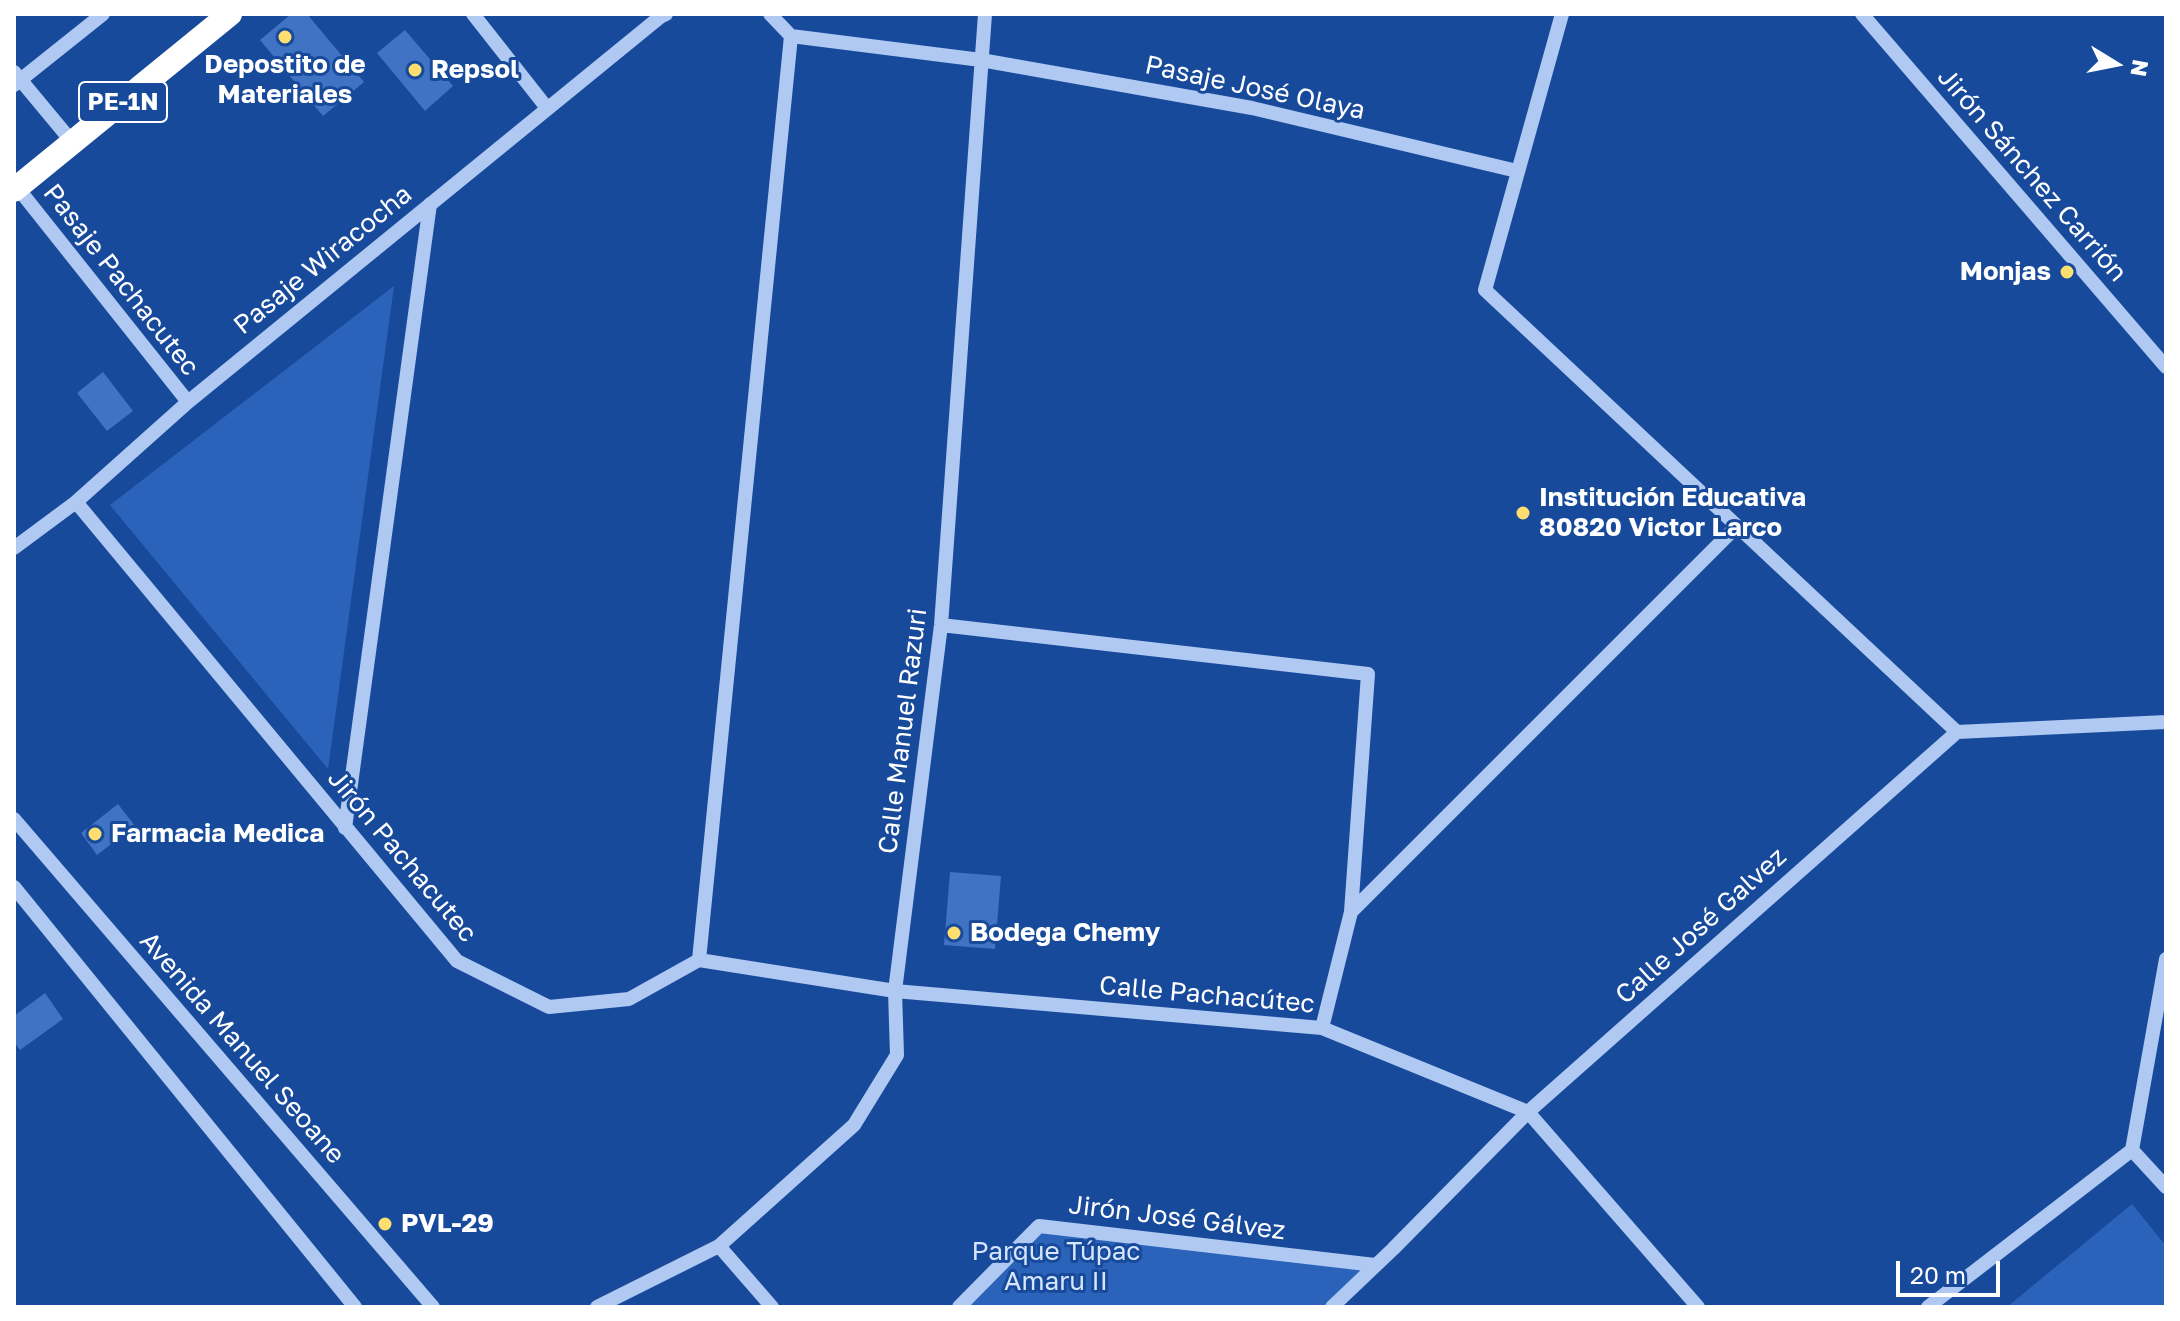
<!DOCTYPE html>
<html>
<head>
<meta charset="utf-8">
<style>
	body { margin:0 }
	#map { position:relative; width:2180px; height:1321px; overflow:hidden; background:#184a9c; font-family:"Golos Text",sans-serif }
	canvas { display:block }
	.frame { position:absolute; inset:0; border:16px solid #fff; pointer-events:none }
	.north { position:absolute; left:2076px; top:24px; width:80px; height:80px; -webkit-text-stroke:6px #184a9c; paint-order:stroke; rotate:100deg; font-size:22px; font-weight:700; line-height:32px; text-align:center; color:#fff }
	.north::after { content:''; display:block; margin:auto; width:28px; height:36px; background:#fff; clip-path:polygon(50% 0,100% 100%,50% 72%,0 100%) }
	.scale { position:absolute; left:1896px; top:1261px; width:104px; height:36px; box-sizing:border-box; border:4px solid #fff; border-top:0; padding-left:10px; font-size:24px; line-height:28px; white-space:nowrap; color:#fff; -webkit-text-stroke:6px #184a9c; paint-order:stroke }
</style>
</head>
<body>
<div id="map">
<canvas width="2180" height="1321"></canvas>
<div class="frame"></div>
<div class="north">N</div>
<div class="scale">20 m</div>
</div>
<script>
const ctx = document.querySelector('canvas').getContext('2d');
ctx.lineJoin = 'round';
function paint(path, color) { ctx.fillStyle = color; ctx.fill(path, 'evenodd'); }
const toPath = rows => new Path2D(rows.map(r => 'M' + r).join(''));
function strokePath(path, color, width, dash) { ctx.strokeStyle = color; ctx.lineWidth = width; ctx.lineCap = dash ? 'butt' : 'round'; ctx.setLineDash(dash || []); ctx.stroke(path); }
function write(font, color, halo, rows, align = 'center') {
  ctx.font = font + ' "Golos Text",sans-serif'; ctx.lineWidth = 6; ctx.setLineDash([]); ctx.textBaseline = 'middle'; ctx.strokeStyle = halo; ctx.fillStyle = color; for (const [text, x, y, turn = 0] of rows) {
    ctx.save(); ctx.translate(x, y); ctx.rotate((+turn || 0) * Math.PI / 180); ctx.textAlign = isNaN(turn) ? turn : align; if (halo) ctx.strokeText(text, 0, 0); ctx.fillText(text, 0, 0); ctx.restore();
  }
}
paint(toPath([
	[394,286,328,769,110,505],
	[2132,1204,2166,1246,2166,1307,2007,1307],
	[1039,1226,1375,1265,1331,1307,966,1307]
]), '#2b63ba');
paint(toPath([
	[291,14,307,14,364,82,323,116,260,40],
	[405,30,453,86,425,111,377,53],
	[103,372,133,411,107,431,77,393],
	[118,804,135,826,97,855,81,833],
	[950,872,1001,876,995,949,944,945],
	[45,993,63,1019,20,1050,14,1042,14,1016]
]), '#4073c3');
strokePath(toPath([
	[473,14,547,108],
	[770,14,791,36,981,60,1252,108,1517,171],
	[1562,14,1485,290,1957,732],
	[1862,14,2166,367],
	[14,72,73,143],
	[14,85,103,14],
	[17,187,188,402],
	[76,502,457,961,549,1007,629,999,699,960,895,991,1322,1028,1528,1112,1698,1307],
	[14,548,76,502,188,402,660,17,666,14],
	[941,625,1368,674,1351,912,1322,1028],
	[14,819,433,1307],
	[345,828,430,204],
	[14,887,355,1307],
	[1351,912,1736,527],
	[699,960,791,36],
	[2132,1150,2166,959],
	[2132,1150,2166,1187],
	[719,1246,772,1307],
	[597,1307,719,1246,854,1125,897,1055,895,991,941,625,985,14],
	[959,1307,1039,1226,1375,1265],
	[1332,1307,1393,1249,1528,1112,1957,732,2166,722],
	[1928,1307,2132,1150]
]), '#afc9f2', 14);
strokePath(toPath([
	[14,190,230,14]
]), '#fff', 24);
for (const [x, y, r, color] of [
	[285,37,8,"#ffde70"],
	[415,70,8,"#ffde70"],
	[2067,272,8,"#ffde70"],
	[1523,513,8,"#ffde70"],
	[95,834,8,"#ffde70"],
	[954,933,8,"#ffde70"],
	[385,1224,8,"#ffde70"]
]) { const dot = new Path2D(); dot.arc(x, y, r, 0, 2 * Math.PI); ctx.fillStyle = color; ctx.fill(dot); strokePath(dot, '#184a9c', 3); }
for (const [x, y, w] of [
	[123,102,88]
]) { const box = new Path2D(); box.roundRect(x - w / 2, y - 20, w, 40, 6); ctx.fillStyle = '#184a9c'; ctx.fill(box); strokePath(box, '#fff', 2); }
write('bold 24px', '#fff', null, [
	["PE-1N",123,102]
]);
write('bold 26px', '#fff', '#184a9c', [
	["Depostito de",285,65,"center"],
	["Materiales",285,95,"center"],
	["Repsol",431,70],
	["Monjas",2051,272,"right"],
	["Institución Educativa",1539,498],
	["80820 Victor Larco",1539,528],
	["Farmacia Medica",111,834],
	["Bodega Chemy",970,933],
	["PVL-29",401,1224]
], 'left');
write('26px', '#fff', '#184a9c', [
	["Pasaje José Olaya",1255,88,12],
	["Jirón Sánchez Carrión",2032,175,49],
	["Pasaje Wiracocha",323,260,-39],
	["Pasaje Pachacutec",121,280,52],
	["Calle Manuel Razuri",903,731,-83],
	["Jirón Pachacutec",402,856,50],
	["Calle José Galvez",1701,926,-42],
	["Calle Pachacútec",1207,995,5],
	["Avenida Manuel Seoane",242,1048,49],
	["Jirón José Gálvez",1177,1218,7]
]);
write('26px', '#d7e6fc', '#184a9c', [
	["Parque Túpac",1056,1252],
	["Amaru II",1056,1282]
]);
</script>
</body>
</html>
